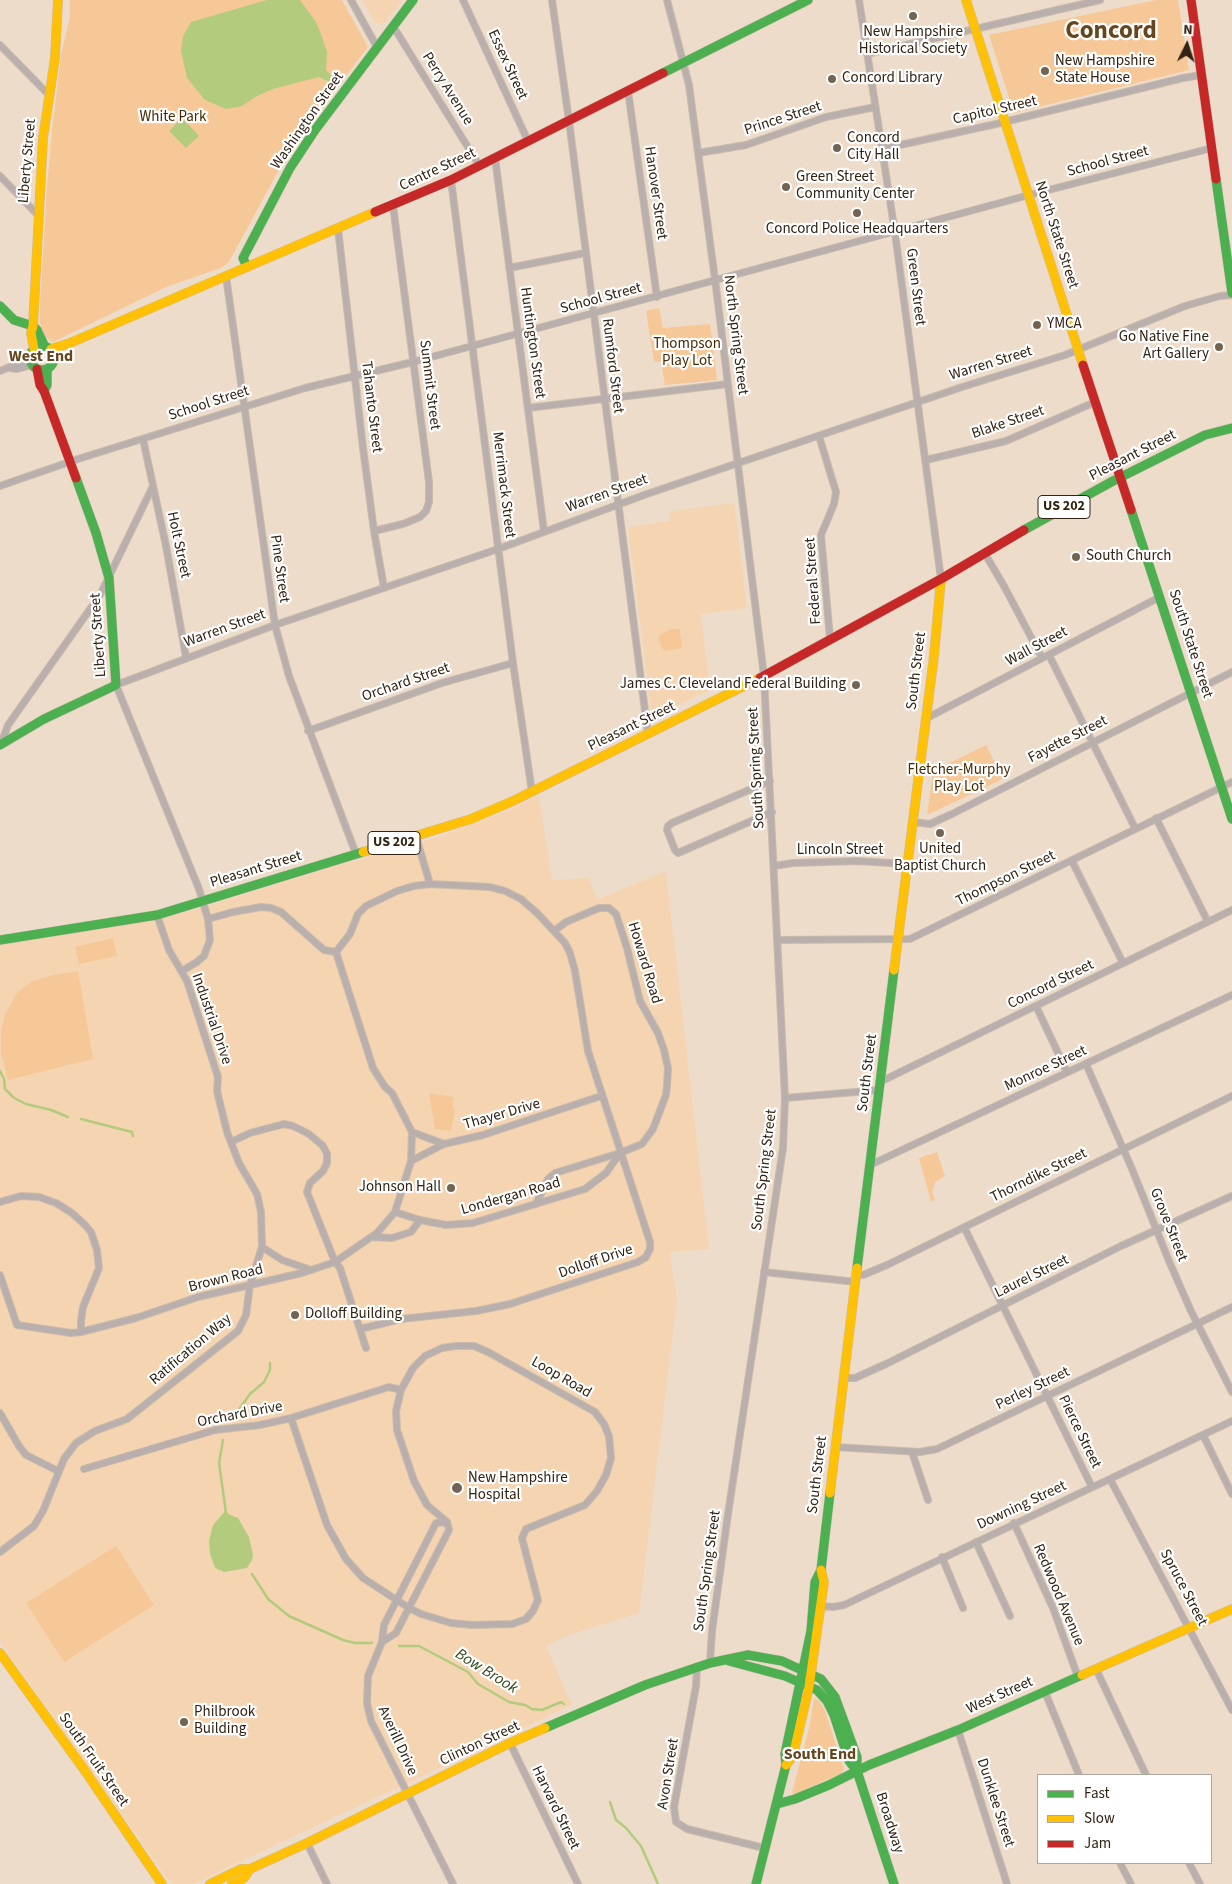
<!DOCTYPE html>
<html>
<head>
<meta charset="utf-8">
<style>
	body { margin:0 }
	#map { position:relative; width:1232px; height:1884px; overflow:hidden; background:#eedcca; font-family:"Source Sans 3",sans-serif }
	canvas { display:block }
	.legend { position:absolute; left:1037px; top:1774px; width:175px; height:90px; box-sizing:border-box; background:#fff; border:1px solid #ada7a0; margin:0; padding:6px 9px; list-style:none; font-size:15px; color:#312212 }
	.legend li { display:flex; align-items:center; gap:10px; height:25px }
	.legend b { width:25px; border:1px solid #ada7a0 }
	.north { position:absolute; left:1162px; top:20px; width:50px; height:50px; -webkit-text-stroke:4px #fff; paint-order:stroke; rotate:4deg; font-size:14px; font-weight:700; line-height:20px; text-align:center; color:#312212 }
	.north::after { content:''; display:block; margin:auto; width:18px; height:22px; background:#312212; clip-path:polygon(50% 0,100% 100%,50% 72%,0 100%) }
</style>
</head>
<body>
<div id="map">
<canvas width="1232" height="1884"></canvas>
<ul class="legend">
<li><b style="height:6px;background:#4caf50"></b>Fast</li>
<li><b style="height:6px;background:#ffc107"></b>Slow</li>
<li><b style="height:6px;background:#c62828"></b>Jam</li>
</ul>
<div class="north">N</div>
</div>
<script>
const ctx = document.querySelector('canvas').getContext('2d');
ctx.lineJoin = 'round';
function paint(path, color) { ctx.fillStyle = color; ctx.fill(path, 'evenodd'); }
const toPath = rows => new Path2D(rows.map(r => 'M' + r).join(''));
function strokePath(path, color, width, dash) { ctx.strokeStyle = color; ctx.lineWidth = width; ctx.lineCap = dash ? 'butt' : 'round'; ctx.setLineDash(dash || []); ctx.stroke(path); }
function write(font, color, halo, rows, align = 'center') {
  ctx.font = font + ' "Source Sans 3",sans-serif'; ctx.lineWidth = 4.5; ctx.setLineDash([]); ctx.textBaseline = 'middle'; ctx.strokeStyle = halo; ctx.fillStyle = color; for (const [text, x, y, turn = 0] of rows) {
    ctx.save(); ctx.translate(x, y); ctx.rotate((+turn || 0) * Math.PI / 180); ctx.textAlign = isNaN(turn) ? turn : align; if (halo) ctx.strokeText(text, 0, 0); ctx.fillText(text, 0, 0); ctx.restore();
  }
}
paint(toPath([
	[362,0,402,0,385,22,381,24,375,22],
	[734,503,747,608,701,614,710,690,652,717,628,527,670,521,669,514,674,511],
	[539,796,552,880,589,878,597,900,666,871,709,1249,670,1252,677,1300,639,1613,569,1635,546,1646,572,1705,193,1884,173,1884,163,1873,0,1642,0,945,150,921,197,909,336,866,438,837,507,811]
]), '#f5d4b1');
paint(toPath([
	[70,0,342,0,368,47,308,125,282,164,229,262,221,268,166,287,53,342,45,337,42,329,40,323,40,304,47,186,52,131,61,55,70,16],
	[1156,0,1178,0,1189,70,1014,113,989,35],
	[659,308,663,328,710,324,717,380,665,385,661,362,654,362,646,311],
	[671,629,679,629,680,631,682,648,664,651,658,639,660,635],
	[986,745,1003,779,927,815,933,771],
	[113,938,117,956,79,964,75,947],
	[78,971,93,1059,8,1080,1,1053,1,1032,5,1014,17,993,31,982,49,976],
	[429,1093,454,1097,453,1108,455,1109,451,1131,435,1129],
	[937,1152,945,1176,935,1182,932,1192,935,1200,931,1202,919,1158],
	[116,1546,154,1605,64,1662,26,1603],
	[814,1698,819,1701,825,1711,844,1770,842,1773,795,1794,792,1793,810,1724]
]), '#f6c897');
paint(toPath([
	[267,0,300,0,316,22,321,34,327,52,326,70,335,79,332,83,319,77,292,84,273,89,255,97,242,106,226,109,205,100,187,78,181,51,183,36,191,22],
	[182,118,199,136,186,148,169,131],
	[225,1511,230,1515,238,1518,249,1537,253,1555,252,1560,247,1568,224,1572,215,1568,210,1554,209,1541,213,1525]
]), '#b3cb7c');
strokePath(toPath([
	[0,1071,4,1079,5,1089,14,1098,26,1104,51,1110,68,1117],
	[81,1119,132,1132,133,1136],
	[232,1419,250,1394,264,1382,270,1370,270,1363],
	[223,1440,219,1463,226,1513],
	[252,1574,268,1599,289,1616,343,1640,355,1643,372,1643],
	[399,1646,419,1646,468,1672,478,1684,509,1702,525,1705,532,1709,542,1710,561,1702,564,1704],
	[610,1802,616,1820,626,1828,641,1846,658,1884]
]), '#b3cb7c', 2.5);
const street = toPath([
	[351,0,377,47],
	[463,0,528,141],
	[552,0,569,121,648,734],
	[667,0,689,85,716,287,764,676,785,1098,783,1148,728,1514,712,1631,710,1663],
	[859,0,895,233,941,579],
	[393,26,479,165],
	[0,45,48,94],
	[867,54,1100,0],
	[628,91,657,297],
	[882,149,996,124,1183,78,1201,75],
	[698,153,746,145,826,117,875,107],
	[495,158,544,531],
	[0,176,37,214],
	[451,180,513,663,532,792],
	[338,229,363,448,374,531,384,588],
	[509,268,585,253],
	[226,276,275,625,289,676,356,854],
	[10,368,16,369,32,365],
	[0,371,30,358],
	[528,408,728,384],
	[819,436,836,492,834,504,821,535,830,639],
	[143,439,166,546,186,657],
	[926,460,1006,441,1095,402],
	[0,486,78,459,305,388,413,362,1029,195,1212,148],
	[374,531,403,524,420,517,426,511,429,502,429,482,393,206],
	[985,554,1004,586,1042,658],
	[1049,655,1135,828],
	[925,719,1160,597],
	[308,731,442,683,513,663],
	[1,744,8,725,100,595,153,486],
	[770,781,672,823,668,826,667,830,675,850,678,853,772,812],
	[1156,818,1208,922],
	[913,822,930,824,952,814,1232,672],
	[416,837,430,884],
	[1072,861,1123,963],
	[774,866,793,863,857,861,907,864],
	[208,919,233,912,261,907,271,908,281,912,324,950,336,952],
	[777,940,910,939,1232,782],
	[336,952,350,934,358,914,366,906,397,891,414,886,430,884,490,887,505,891,521,899,537,913,565,943,570,953,575,971,588,1051,650,1242,650,1249,646,1257,638,1262,510,1304,476,1311,401,1319,360,1329],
	[336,952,373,1068,385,1087,392,1093,412,1132,444,1144],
	[182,971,197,962,204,956,210,940,208,919,199,889,116,685,275,625,498,549,647,494,962,387,1065,355,1185,306,1220,296,1232,295],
	[1036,1006,1067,1072],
	[1086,1064,1132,1169,1169,1261,1191,1311,1232,1392],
	[880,1082,1232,910],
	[785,1098,879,1090],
	[231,1142,250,1133,284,1124,293,1126,309,1134,323,1146,327,1154,327,1163,323,1171,310,1183,307,1192,335,1262,340,1268,366,1348],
	[411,1161,444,1144,483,1135,601,1096],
	[870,1165,1232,995],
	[0,1202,21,1196,39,1197,56,1203,72,1213,85,1225,91,1232,97,1250,99,1268,83,1307,81,1321,81,1332],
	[536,1204,548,1179,555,1173,620,1153,642,1144,653,1129,666,1095,667,1086,668,1068,664,1050,658,1033,640,1001,627,948,616,914,609,908,599,908,566,922,554,931],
	[395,1212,420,1220,446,1225,473,1223,585,1189,606,1173,620,1153],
	[964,1227,1092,1487],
	[372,1237,392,1238,411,1232,420,1220],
	[262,1247,282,1260,311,1270],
	[764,1272,856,1282],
	[0,1275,17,1325,71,1333,81,1332,136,1318,198,1297,302,1273,335,1262,377,1233,395,1212,411,1161,412,1132],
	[857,1275,863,1275,887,1265,1232,1096],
	[844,1378,855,1378,886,1364,1121,1246,1232,1196],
	[0,1413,19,1446,26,1455,58,1471],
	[291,1418,327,1525,346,1559,363,1578,409,1608,421,1614,451,1623,472,1625,512,1624,526,1619,533,1611,538,1600,522,1538,526,1529,585,1505,597,1491,606,1475,611,1458,609,1436,604,1424,595,1412,488,1352,474,1346,456,1346,442,1348,425,1356,413,1368,401,1390,396,1411,397,1430,414,1481,427,1505,447,1522],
	[1203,1435,1232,1494],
	[835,1447,920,1452,937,1449,1232,1307],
	[912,1452,928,1500],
	[84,1469,215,1430,260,1425,291,1418,389,1387,401,1390],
	[1110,1479,1232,1710],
	[1014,1523,1053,1608,1078,1677],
	[976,1542,1010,1616],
	[0,1552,34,1526,43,1511,64,1459,76,1443,95,1431,127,1419,238,1331,246,1315,250,1285,262,1247,261,1212,257,1194,239,1163,227,1132,217,1091,218,1077,187,981,169,950,157,915],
	[942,1557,963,1608],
	[821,1606,833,1607,844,1605,1232,1421],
	[382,1642,396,1633,449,1530,447,1522,436,1523,384,1625,382,1642,368,1676,367,1703,371,1721,453,1884],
	[697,1667,696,1686,674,1807,676,1822,687,1829,764,1848],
	[1096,1669,1146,1775],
	[1045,1692,1079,1775],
	[958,1730,1007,1884],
	[510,1743,578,1884],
	[307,1843,327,1884],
	[1120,1863,1131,1884],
	[1189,1863,1200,1884]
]);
const fast = toPath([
	[663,73,808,0],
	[1216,179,1232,293],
	[247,267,243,258,290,168,315,130,413,0],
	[0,306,14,320,33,326],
	[33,326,37,330,44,345],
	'30 358a12 12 0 1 1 24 0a12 12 0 1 1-24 0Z',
	[44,391,47,385,47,369],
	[1131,510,1232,819],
	[1024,530,1113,481,1205,435,1232,428],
	[0,745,44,719,116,685,109,578,96,533,76,478],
	[0,940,157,915,363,852],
	[857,1268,894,970],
	[729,1661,785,1676,817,1690,827,1701,834,1715,849,1761,857,1771],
	[545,1728,645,1685,710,1663,748,1655,782,1661,821,1679,835,1697,857,1757,857,1771,894,1884],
	[777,1804,795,1799,829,1785,869,1765,958,1730,1082,1675],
	[756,1884,786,1765,785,1754,811,1631,815,1582,821,1570,830,1493]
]);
const slow = toPath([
	[966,0,1083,365],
	[34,349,31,333,33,326,43,138,55,58,58,0],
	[51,349,70,343,375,212],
	[363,852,471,819,513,801,760,678],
	[894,970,934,656,941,579],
	[830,1493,857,1268],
	[0,1653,83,1768,162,1884],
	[1082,1675,1232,1609],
	[786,1765,793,1756,809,1687,824,1582,821,1570],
	[210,1884,241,1869,250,1869,307,1843,510,1743,545,1728],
	[232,1884,244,1878,250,1869]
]);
const jam = toPath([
	[1191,0,1216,179],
	[375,212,451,180,663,73],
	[1083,365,1131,510],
	[37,369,40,385,44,391,76,478],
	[760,678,941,579,1024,530]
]);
strokePath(street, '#cabbab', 8);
strokePath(fast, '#cabbab', 10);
strokePath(slow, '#cabbab', 10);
strokePath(jam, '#cabbab', 10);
strokePath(street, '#b9afad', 6);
strokePath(fast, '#4caf50', 9);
strokePath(slow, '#ffc107', 9);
strokePath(jam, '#c62828', 9);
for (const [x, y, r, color] of [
	[913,16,5,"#736352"],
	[1045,71,5,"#736352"],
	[832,79,5,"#736352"],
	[837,148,5,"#736352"],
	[786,187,5,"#736352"],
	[857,213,5,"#736352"],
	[1037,325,5,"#736352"],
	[1219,347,5,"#736352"],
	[1076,557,5,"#736352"],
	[856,685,5,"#736352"],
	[940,833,5,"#736352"],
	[451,1188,5,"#736352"],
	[295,1315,5,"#736352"],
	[457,1488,6,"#736352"],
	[184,1722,5,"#736352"]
]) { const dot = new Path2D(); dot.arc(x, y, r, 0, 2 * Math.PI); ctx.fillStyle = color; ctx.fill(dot); strokePath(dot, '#fff', 2); }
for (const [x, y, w] of [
	[1064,507,52],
	[394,843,52]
]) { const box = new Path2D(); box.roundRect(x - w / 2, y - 11.5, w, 23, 4); ctx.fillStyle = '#fff'; ctx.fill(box); strokePath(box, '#312212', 1); }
write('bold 14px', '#312212', null, [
	["US 202",1064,507],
	["US 202",394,843]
]);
write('15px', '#312212', '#fff', [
	["New Hampshire",913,33,"center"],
	["Historical Society",913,50,"center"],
	["New Hampshire",1055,62],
	["State House",1055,79],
	["Concord Library",842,79],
	["Concord",847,139],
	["City Hall",847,156],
	["Green Street",796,178],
	["Community Center",796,195],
	["Concord Police Headquarters",857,230,"center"],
	["YMCA",1047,325],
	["Go Native Fine",1209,338,"right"],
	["Art Gallery",1209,355,"right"],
	["South Church",1086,557],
	["James C. Cleveland Federal Building",846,685,"right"],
	["United",940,850,"center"],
	["Baptist Church",940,867,"center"],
	["Johnson Hall",441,1188,"right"],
	["Dolloff Building",305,1315],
	["New Hampshire",468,1479],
	["Hospital",468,1496],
	["Philbrook",194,1713],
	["Building",194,1730]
], 'left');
write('15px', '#312212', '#fff', [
	["Essex Street",507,65,65],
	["Perry Avenue",447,89,58],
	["Capitol Street",995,111,-13],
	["Prince Street",783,119,-18],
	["Washington Street",308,121,-55],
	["Liberty Street",28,161,-85],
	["School Street",1108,162,-15],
	["Centre Street",438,170,-25],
	["Hanover Street",655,193,82],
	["North State Street",1056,235,72],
	["Green Street",915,287,83],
	["School Street",601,299,-15],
	["North Spring Street",735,335,83],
	["Huntington Street",532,343,82],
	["Warren Street",991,364,-17],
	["Rumford Street",612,366,83],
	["Summit Street",429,385,83],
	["School Street",209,404,-18],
	["Tahanto Street",371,407,83],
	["Blake Street",1008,423,-19],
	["Pleasant Street",1133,456,-27],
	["Merrimack Street",503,485,83],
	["Warren Street",607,494,-20],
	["Holt Street",178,545,78],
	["Pine Street",279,569,82],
	["Federal Street",814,581,-94],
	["Warren Street",225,629,-20],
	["Liberty Street",99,635,-94],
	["South State Street",1190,644,72],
	["Wall Street",1037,647,-28],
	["South Street",917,671,-83],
	["Orchard Street",406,683,-19],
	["Pleasant Street",632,727,-26],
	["Fayette Street",1068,740,-27],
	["South Spring Street",757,768,-93],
	["Lincoln Street",840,851],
	["Pleasant Street",256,870,-17],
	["Thompson Street",1006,879,-26],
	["Howard Road",644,963,73],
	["Concord Street",1051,985,-26],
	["Industrial Drive",211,1019,71],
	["Monroe Street",1046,1069,-25],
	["South Street",868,1073,-83],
	["Thayer Drive",502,1115,-16],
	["South Spring Street",765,1170,-83],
	["Thorndike Street",1039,1176,-26],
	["Londergan Road",511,1197,-16],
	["Grove Street",1168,1225,68],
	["Dolloff Drive",596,1262,-19],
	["Laurel Street",1032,1277,-26],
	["Brown Road",226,1279,-14],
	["Ratification Way",191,1350,-40],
	["Loop Road",561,1378,30],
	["Perley Street",1033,1389,-26],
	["Orchard Drive",240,1415,-11],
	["Pierce Street",1079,1432,64],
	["South Street",818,1475,-83],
	["Downing Street",1022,1506,-25],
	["South Spring Street",708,1571,-82],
	["Spruce Street",1183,1588,62],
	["Redwood Avenue",1058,1595,67],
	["West Street",1000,1696,-24],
	["Averill Drive",397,1741,65],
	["Clinton Street",480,1744,-25],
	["South Fruit Street",93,1760,55],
	["Avon Street",669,1774,-81],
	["Dunklee Street",995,1803,72],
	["Harvard Street",555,1808,64],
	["Broadway",889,1823,72]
]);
write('15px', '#482900', '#fff', [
	["White Park",173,118],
	["Thompson",687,345],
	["Play Lot",687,362],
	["Fletcher-Murphy",959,771],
	["Play Lot",959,788]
]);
write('bold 16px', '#67461e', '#fff', [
	["West End",41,357],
	["South End",820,1755]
]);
write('italic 16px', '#35461c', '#fff', [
	["Bow Brook",486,1672,32]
]);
write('bold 25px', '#67461e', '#fff', [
	["Concord",1111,33]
]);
</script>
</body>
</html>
